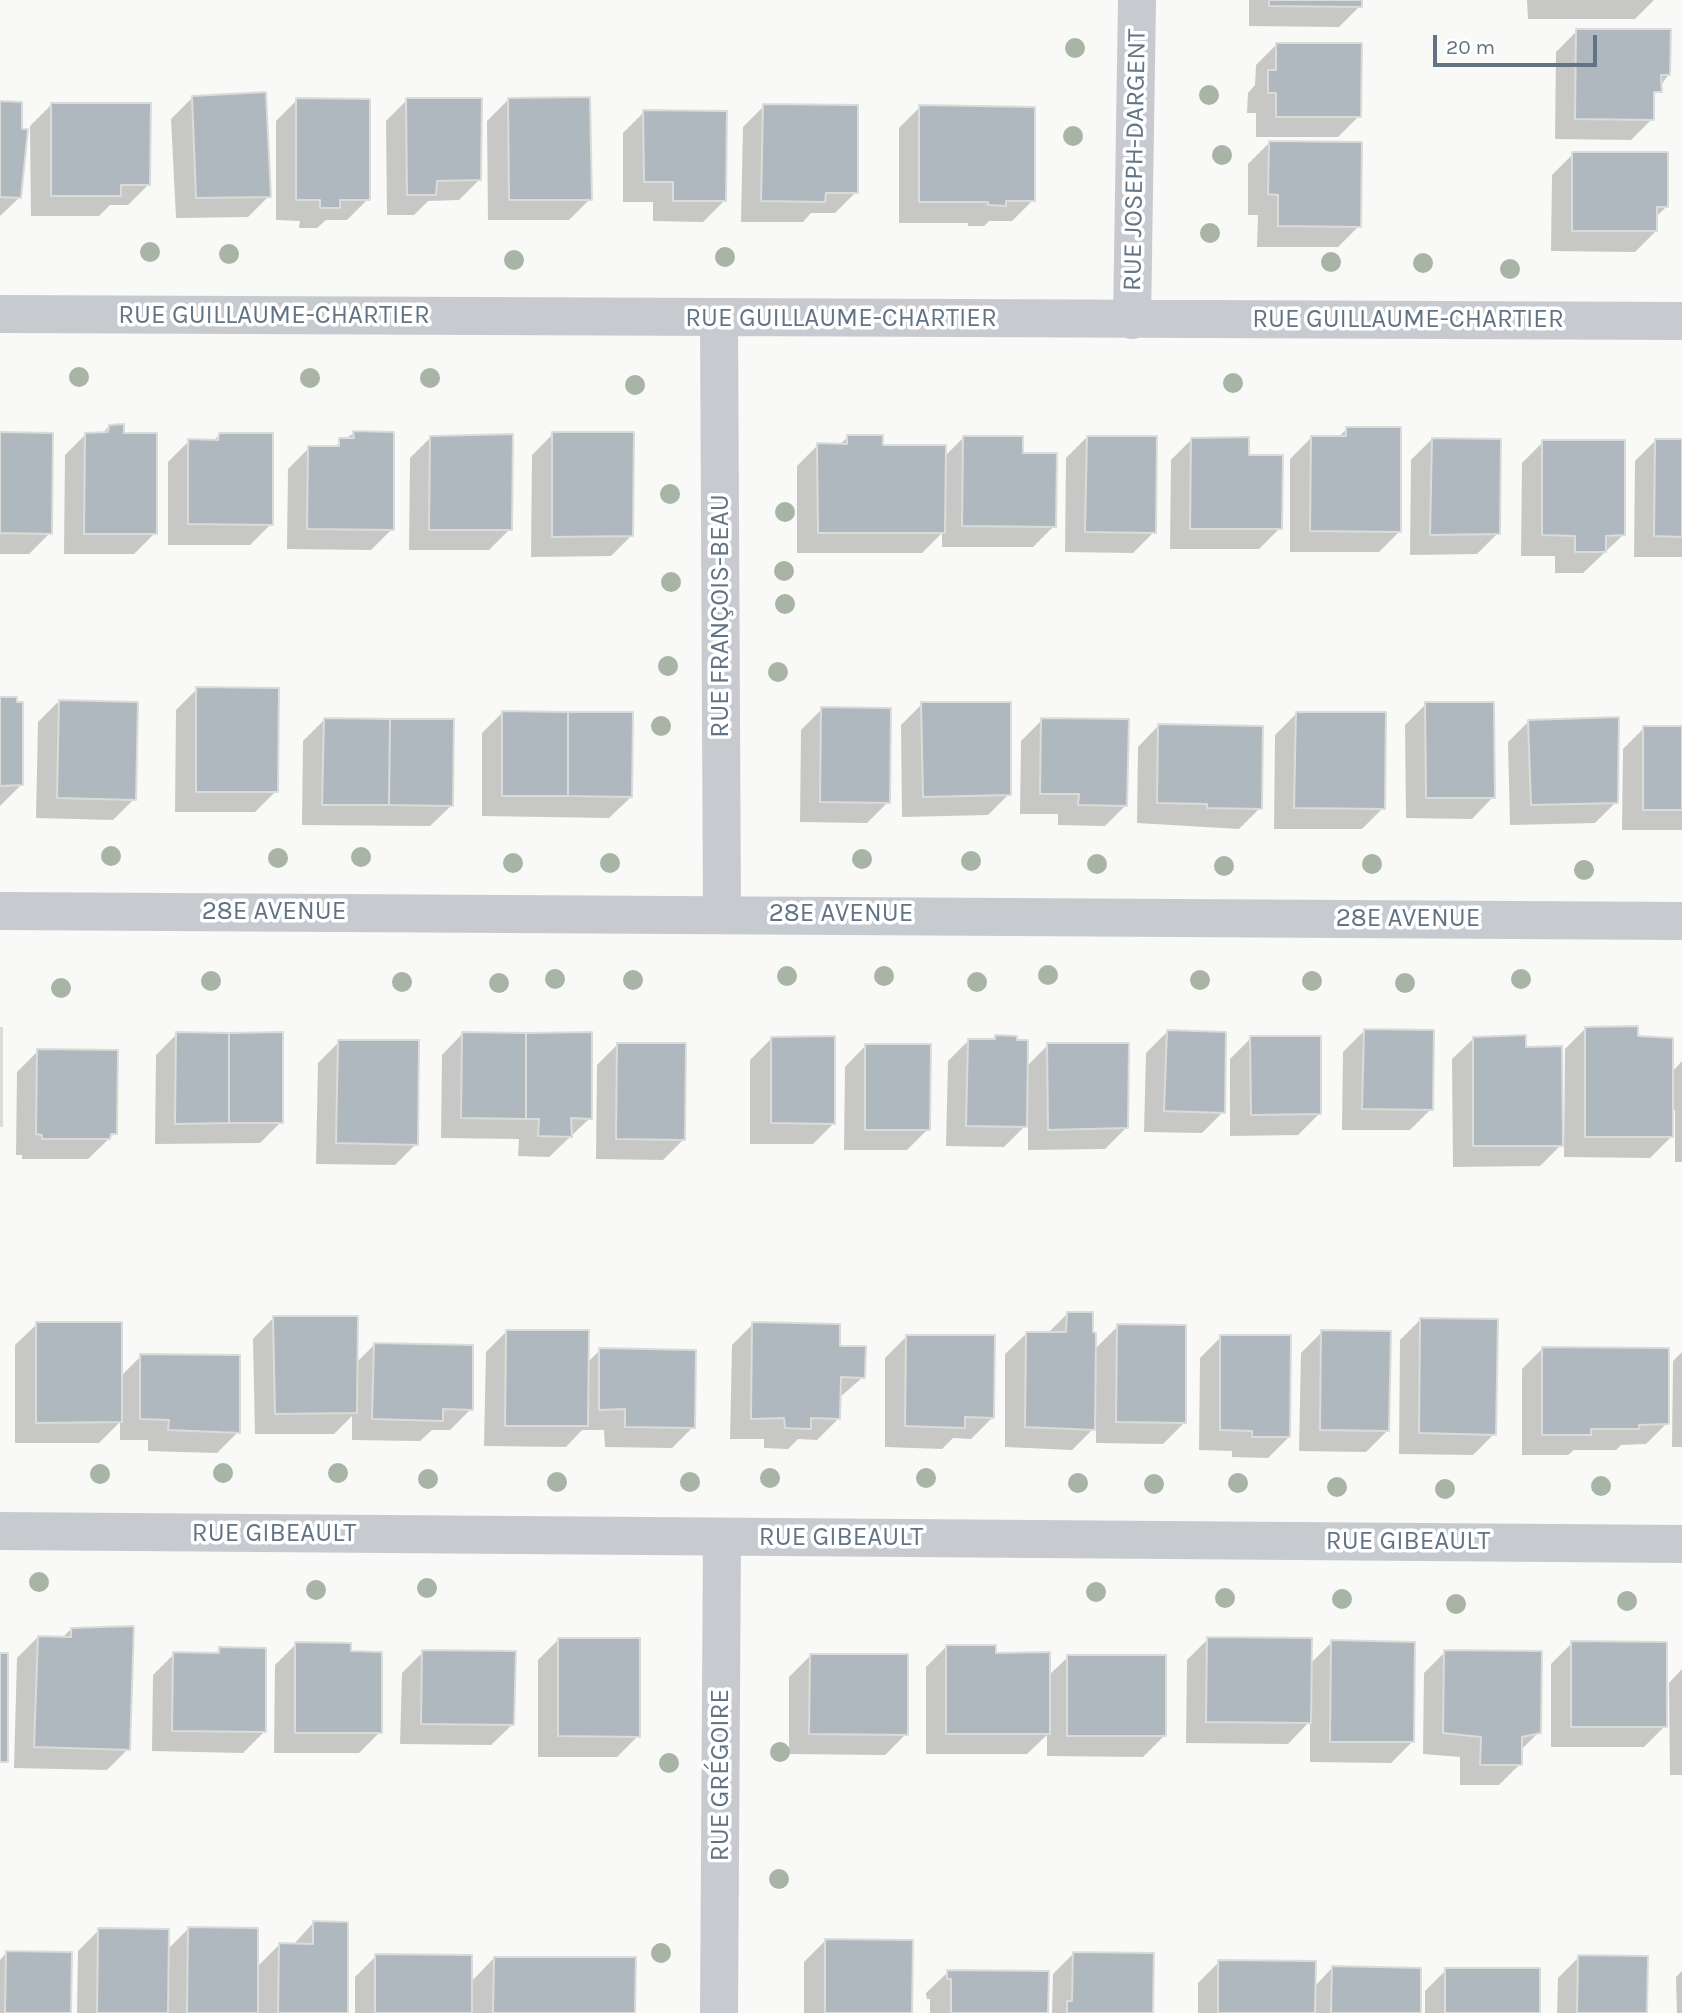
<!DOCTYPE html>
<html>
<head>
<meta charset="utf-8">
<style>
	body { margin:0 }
	#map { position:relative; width:1682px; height:2013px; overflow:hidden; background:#f9f9f7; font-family:Karla,sans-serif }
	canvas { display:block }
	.scale { position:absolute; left:1433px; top:35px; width:164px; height:32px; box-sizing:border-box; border:4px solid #627484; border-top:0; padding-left:9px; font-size:21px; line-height:24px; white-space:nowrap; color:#627484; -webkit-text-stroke:5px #fff; paint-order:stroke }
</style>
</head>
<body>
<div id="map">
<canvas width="1682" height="2013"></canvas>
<div class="scale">20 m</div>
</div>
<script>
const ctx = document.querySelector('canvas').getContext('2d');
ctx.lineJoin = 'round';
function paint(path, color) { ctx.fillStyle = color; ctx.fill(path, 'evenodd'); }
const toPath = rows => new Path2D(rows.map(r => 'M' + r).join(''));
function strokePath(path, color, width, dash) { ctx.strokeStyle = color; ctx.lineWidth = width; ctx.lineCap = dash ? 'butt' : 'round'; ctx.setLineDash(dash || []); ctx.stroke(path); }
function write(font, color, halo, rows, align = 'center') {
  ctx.font = font + ' Karla,sans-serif'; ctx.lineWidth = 7; ctx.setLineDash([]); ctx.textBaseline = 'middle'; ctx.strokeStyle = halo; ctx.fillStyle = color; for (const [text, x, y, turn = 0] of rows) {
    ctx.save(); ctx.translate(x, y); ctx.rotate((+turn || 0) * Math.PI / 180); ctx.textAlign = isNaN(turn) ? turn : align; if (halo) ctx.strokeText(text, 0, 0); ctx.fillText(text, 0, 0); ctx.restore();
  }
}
paint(toPath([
	[1249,0,1360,0,1360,6,1339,27,1249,26],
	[1527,0,1654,0,1635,19,1528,19],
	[1577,31,1669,74,1652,98,1652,119,1631,140,1555,139,1556,52],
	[1277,44,1359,116,1338,137,1256,137,1256,113,1247,113,1248,93,1255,85,1256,65],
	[192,98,269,196,248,217,176,218,171,119],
	[297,100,368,199,347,220,326,220,317,228,299,228,300,221,276,220,276,121],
	[407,100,480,179,459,200,428,201,414,215,387,215,386,121],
	[508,100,590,199,569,220,488,220,487,121],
	[0,103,20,197,0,216],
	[51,105,149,184,128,205,110,205,99,216,31,216,30,126],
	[764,106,856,192,835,213,811,213,803,222,741,222,743,127],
	[920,107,1033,200,1012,221,989,221,984,226,968,226,968,223,899,223,899,128],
	[644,112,724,201,703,222,653,221,653,202,623,202,623,133],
	[1269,143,1359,226,1338,247,1257,247,1258,215,1248,215,1248,164],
	[1573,154,1667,206,1656,217,1656,231,1635,252,1551,251,1552,175],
	[109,426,122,434,155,533,134,554,64,554,65,455,86,434,102,434],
	[1347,429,1400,531,1379,552,1290,552,1290,459,1311,438,1337,438],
	[354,433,392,529,371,550,287,549,288,469,309,448,332,448],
	[0,434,50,533,29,554,0,554],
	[553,434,632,535,611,556,531,557,532,455],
	[219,435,271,524,250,545,168,545,168,462,189,441,213,441],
	[431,437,510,529,489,550,409,550,410,458],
	[848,437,881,447,944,457,963,438,1021,455,1054,526,1033,547,942,547,942,533,922,553,797,553,797,466,818,445,839,445],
	[1087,437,1154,532,1133,553,1065,552,1066,458],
	[1192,439,1248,457,1280,528,1259,549,1170,549,1171,460],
	[1432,439,1498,533,1477,554,1410,555,1411,460],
	[1656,440,1682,441,1682,557,1634,557,1635,461],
	[1543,442,1623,535,1583,573,1555,573,1555,556,1521,556,1522,463],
	[197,689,276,791,255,812,175,812,176,710],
	[0,699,21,785,0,806],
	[59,701,134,799,113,820,36,818,38,722],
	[922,704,1009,794,988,815,902,817,901,725],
	[1426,704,1493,797,1472,819,1406,818,1405,725],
	[822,709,888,802,867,823,800,822,801,730],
	[503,712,631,797,609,818,482,816,482,733],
	[1296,714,1383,808,1362,829,1274,829,1275,735],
	[324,720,452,805,430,826,302,825,303,741],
	[1042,720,1126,805,1105,826,1058,825,1058,814,1020,814,1021,741],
	[1529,721,1616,802,1595,823,1510,825,1508,742],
	[1159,725,1260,808,1239,829,1137,823,1138,747],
	[1644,728,1682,728,1682,830,1622,830,1623,749],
	[1586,1028,1637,1037,1672,1072,1682,1061,1682,1162,1675,1162,1675,1110,1671,1110,1671,1137,1650,1158,1564,1157,1565,1049],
	[1364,1031,1431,1109,1410,1130,1342,1130,1343,1052],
	[1167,1032,1223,1112,1202,1133,1144,1132,1146,1053],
	[463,1033,590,1118,549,1157,518,1156,519,1139,441,1138,442,1055],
	[177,1034,281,1122,260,1143,155,1144,156,1055],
	[1015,1038,1026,1067,1048,1045,1126,1128,1105,1149,1028,1150,1028,1123,1004,1147,946,1146,948,1061,969,1040],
	[1251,1038,1319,1114,1298,1135,1230,1136,1230,1059],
	[1474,1038,1524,1048,1561,1145,1540,1166,1453,1167,1452,1059],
	[771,1039,834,1123,813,1144,750,1144,750,1060],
	[339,1042,416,1144,395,1165,316,1164,318,1063],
	[618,1044,684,1139,663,1160,596,1159,597,1065],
	[866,1045,928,1129,907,1150,844,1150,845,1067],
	[38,1051,115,1133,88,1159,22,1159,22,1155,16,1155,17,1072],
	[1067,1314,1094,1350,1118,1326,1184,1423,1163,1444,1096,1443,1096,1426,1072,1450,1005,1447,1005,1354,1027,1333,1047,1334],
	[274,1317,356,1363,374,1345,471,1409,450,1430,432,1430,420,1441,352,1440,352,1416,334,1434,255,1434,253,1339],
	[1421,1319,1494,1434,1473,1455,1399,1454,1400,1340],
	[37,1324,120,1377,141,1356,238,1432,217,1453,148,1451,148,1440,120,1440,120,1422,99,1443,15,1443,15,1345],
	[753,1324,839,1348,863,1377,839,1398,838,1419,817,1440,798,1439,788,1449,764,1448,764,1439,730,1439,732,1345],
	[507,1331,587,1363,600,1350,693,1427,672,1448,605,1447,604,1430,582,1430,566,1447,484,1446,486,1352],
	[1322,1332,1387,1431,1366,1452,1299,1451,1301,1353],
	[906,1337,992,1418,971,1439,953,1438,942,1449,885,1447,885,1358],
	[1221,1337,1289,1437,1268,1458,1232,1457,1232,1451,1199,1450,1200,1358],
	[1543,1348,1667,1423,1646,1444,1621,1445,1616,1450,1574,1450,1568,1455,1522,1455,1522,1369],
	[1682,1352,1682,1447,1672,1447,1673,1361],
	[71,1629,128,1749,107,1770,14,1768,17,1658,38,1637,62,1638],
	[559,1639,638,1736,617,1757,538,1757,538,1660],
	[1208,1639,1310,1664,1332,1642,1412,1742,1391,1763,1310,1762,1310,1721,1288,1744,1186,1743,1187,1660],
	[1572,1643,1665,1726,1644,1747,1551,1747,1551,1664],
	[296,1644,349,1653,380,1732,359,1753,274,1753,275,1665],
	[947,1646,994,1654,1048,1676,1068,1657,1164,1736,1143,1757,1047,1756,1047,1735,1027,1754,926,1754,926,1667],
	[220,1649,264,1732,243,1753,152,1751,153,1675,174,1654,214,1655],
	[423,1652,513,1724,491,1745,400,1744,402,1673],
	[1445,1652,1539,1732,1520,1751,1520,1764,1499,1785,1460,1785,1460,1757,1423,1754,1424,1673],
	[810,1656,906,1734,885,1755,789,1754,789,1677],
	[1682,1669,1682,1775,1670,1775,1669,1683],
	[314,1922,346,2013,77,2013,78,1951,99,1930,167,1950,189,1928,256,1968,280,1944,293,1945],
	[825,1941,911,2013,804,2013,804,1962],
	[6,1953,69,2013,0,2013,0,1960],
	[1074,1953,1151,2013,1052,2013,1053,1974],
	[376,1956,470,1983,494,1958,634,2013,355,2013,355,1977],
	[1579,1957,1646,2013,1557,2013,1558,1978],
	[1219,1962,1314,1987,1332,1968,1419,2013,1198,2013,1198,1983],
	[1446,1970,1538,2013,1425,2013,1425,1991],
	[1682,1971,1682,2013,1677,2013,1676,1977],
	[948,1972,1047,2013,930,2013,930,1999,927,1999,926,1993]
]), '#0003');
const building = toPath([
	[1269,0,1362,0,1362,7,1269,6,1269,0],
	[1576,29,1671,29,1670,75,1661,75,1662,92,1654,92,1654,120,1575,119,1576,29],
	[1276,43,1362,43,1361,117,1276,117,1276,93,1268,93,1268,70,1276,70,1276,43],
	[266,92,271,197,196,198,192,96,266,92],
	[590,97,592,200,509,200,508,98,590,97],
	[296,98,370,99,370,200,340,200,340,208,320,208,320,200,296,200,296,98],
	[406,98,482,98,481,180,437,181,436,195,407,195,406,98],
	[0,101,22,102,22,129,28,129,21,198,0,197,0,101],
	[51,103,151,103,150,185,121,185,121,196,51,196,51,103],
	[763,104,858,105,858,193,826,193,825,202,761,201,763,104],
	[919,105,1035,107,1035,201,1006,201,1006,206,988,205,988,202,919,202,919,105],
	[643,110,727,111,726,201,673,201,673,182,644,182,643,110],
	[1269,141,1362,142,1361,227,1278,226,1278,195,1268,194,1269,141],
	[1572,152,1668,152,1668,207,1657,207,1657,231,1572,231,1572,152],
	[124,424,124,433,157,433,157,534,84,534,85,433,108,432,109,425,124,424],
	[1346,427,1401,427,1401,532,1310,531,1311,436,1346,436,1346,427],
	[353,431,394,432,394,530,307,529,308,446,339,446,339,438,354,438,353,431],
	[0,432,53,433,52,534,0,533,0,432],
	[552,432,634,432,633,536,552,537,552,432],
	[219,433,273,433,273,525,188,524,188,439,218,440,219,433],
	[513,434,512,530,429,530,430,436,513,434],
	[847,435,883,435,883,445,946,445,945,533,818,533,817,443,847,444,847,435],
	[963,436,1023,436,1023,453,1057,453,1056,527,962,526,963,436],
	[1087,436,1157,436,1156,533,1085,532,1087,436],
	[1249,437,1249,455,1283,455,1282,529,1190,529,1191,438,1249,437],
	[1432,438,1501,439,1500,534,1430,535,1432,438],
	[1655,439,1682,439,1682,537,1654,536,1655,439],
	[1542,440,1625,440,1625,535,1606,536,1606,552,1575,552,1575,536,1542,535,1542,440],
	[196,687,279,688,278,792,196,792,196,687],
	[0,697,17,697,17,702,23,702,23,785,0,786,0,697],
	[59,700,138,702,136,800,57,798,59,700],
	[921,702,1011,702,1011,795,923,797,921,702],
	[1425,702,1494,702,1495,798,1426,798,1425,702],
	[821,707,891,708,890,803,820,802,821,707],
	[502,711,568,712,568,796,502,796,502,711],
	[568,712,633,712,632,797,568,796,568,712],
	[1296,712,1386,712,1385,809,1294,808,1296,712],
	[1619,717,1618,803,1531,805,1528,720,1619,717],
	[324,718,390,719,389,805,322,805,324,718],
	[1041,718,1129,719,1127,806,1078,805,1079,794,1040,794,1041,718],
	[390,719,454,719,453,806,389,805,390,719],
	[1158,724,1263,726,1262,809,1207,808,1207,804,1157,803,1158,724],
	[1643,726,1682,726,1682,810,1643,810,1643,726],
	[1638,1026,1638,1036,1673,1038,1673,1137,1585,1137,1585,1027,1638,1026],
	[0,1028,2,1028,2,1126,0,1126,0,1028],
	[1364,1029,1434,1030,1433,1110,1362,1109,1364,1029],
	[1167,1030,1226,1032,1225,1113,1164,1111,1167,1030],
	[176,1032,229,1033,229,1123,175,1124,176,1032],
	[283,1032,283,1123,229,1123,229,1033,283,1032],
	[462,1032,526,1033,526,1119,461,1118,462,1032],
	[592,1032,592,1119,571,1118,572,1137,538,1136,539,1119,526,1119,526,1033,592,1032],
	[995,1035,1017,1036,1017,1040,1028,1040,1027,1127,966,1126,968,1039,995,1039,995,1035],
	[1526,1035,1526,1047,1562,1046,1563,1146,1473,1146,1473,1037,1526,1035],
	[835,1036,835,1124,771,1123,771,1037,835,1036],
	[1250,1036,1321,1036,1321,1114,1251,1115,1250,1036],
	[338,1040,419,1040,418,1145,336,1143,338,1040],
	[617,1043,686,1043,685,1140,616,1139,617,1043],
	[1047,1043,1129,1043,1128,1128,1048,1130,1047,1043],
	[865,1044,931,1044,930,1130,865,1130,865,1044],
	[37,1049,118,1050,117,1134,111,1134,110,1139,42,1139,42,1135,36,1134,37,1049],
	[1067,1312,1093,1312,1093,1332,1096,1333,1095,1430,1025,1427,1026,1332,1066,1332,1067,1312],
	[273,1316,358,1316,357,1413,275,1414,273,1316],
	[1420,1318,1498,1319,1496,1435,1419,1433,1420,1318],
	[36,1322,122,1322,122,1422,36,1423,36,1322],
	[752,1322,840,1324,840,1346,866,1346,865,1378,841,1377,840,1419,811,1418,811,1429,785,1428,784,1418,751,1419,752,1322],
	[1117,1324,1186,1325,1186,1423,1116,1422,1117,1324],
	[506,1330,589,1330,588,1426,505,1426,506,1330],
	[1321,1330,1391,1331,1389,1431,1320,1430,1321,1330],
	[906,1335,995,1335,994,1418,965,1417,965,1428,905,1426,906,1335],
	[1220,1335,1291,1335,1290,1437,1252,1437,1252,1431,1220,1430,1220,1335],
	[374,1343,473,1345,473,1410,443,1409,443,1421,372,1419,374,1343],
	[1542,1347,1669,1348,1669,1424,1639,1425,1639,1429,1591,1429,1591,1435,1542,1435,1542,1347],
	[599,1348,696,1350,695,1428,625,1427,625,1409,599,1410,599,1348],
	[140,1354,240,1355,240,1433,168,1430,169,1420,140,1419,140,1354],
	[134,1626,130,1750,34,1747,38,1636,71,1637,71,1628,134,1626],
	[1207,1637,1312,1638,1311,1723,1206,1722,1207,1637],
	[558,1638,640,1638,640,1737,558,1736,558,1638],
	[1331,1640,1415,1642,1414,1742,1330,1742,1331,1640],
	[1571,1641,1667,1642,1667,1727,1571,1727,1571,1641],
	[295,1642,351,1643,351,1651,382,1652,382,1733,295,1733,295,1642],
	[946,1645,996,1645,996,1653,1050,1652,1050,1734,946,1734,946,1645],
	[219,1647,266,1648,266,1732,172,1731,173,1652,219,1653,219,1647],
	[422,1650,516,1651,514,1725,421,1724,422,1650],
	[1444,1650,1542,1651,1541,1733,1522,1737,1522,1765,1480,1765,1481,1737,1443,1733,1444,1650],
	[0,1653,8,1653,8,1762,0,1762,0,1653],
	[810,1654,908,1654,908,1735,809,1734,810,1654],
	[1067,1655,1166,1655,1166,1736,1067,1736,1067,1655],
	[313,1921,348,1922,348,2013,278,2013,279,1943,313,1944,313,1921],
	[188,1927,258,1928,258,2013,187,2013,188,1927],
	[98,1928,169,1929,168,2013,97,2013,98,1928],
	[825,1939,913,1940,912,2013,825,2013,825,1939],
	[6,1951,72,1952,71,2013,5,2013,6,1951],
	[1073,1952,1154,1953,1153,2013,1067,2013,1067,2001,1072,2001,1073,1952],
	[375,1954,472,1955,472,2013,375,2013,375,1954],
	[1578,1955,1648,1956,1647,2013,1577,2013,1578,1955],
	[494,1957,636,1957,635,2013,493,2013,494,1957],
	[1218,1960,1316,1961,1315,2013,1218,2013,1218,1960],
	[1332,1966,1421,1968,1421,2013,1331,2013,1332,1966],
	[1445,1968,1540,1968,1540,2013,1445,2013,1445,1968],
	[947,1970,1049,1971,1048,2013,951,2013,951,1979,947,1979,947,1970]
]);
paint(building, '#afb8be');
strokePath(building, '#dbdbd9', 2);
strokePath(toPath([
	[0,314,1682,321],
	[719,319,722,913],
	[1132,320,1137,0],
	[0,911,1682,921],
	[0,1531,1682,1544],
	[719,2013,722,1538]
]), '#c7cbcf', 38);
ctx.fillStyle = '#a8b4a5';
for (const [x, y] of [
	[1075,48],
	[1209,95],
	[1073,136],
	[1222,155],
	[1210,233],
	[150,252],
	[229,254],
	[725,257],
	[514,260],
	[1331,262],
	[1423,263],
	[1510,269],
	[79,377],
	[310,378],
	[430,378],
	[1233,383],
	[635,385],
	[670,494],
	[785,512],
	[784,571],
	[671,582],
	[785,604],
	[668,666],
	[778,672],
	[661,726],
	[111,856],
	[361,857],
	[278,858],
	[862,859],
	[971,861],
	[513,863],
	[610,863],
	[1097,864],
	[1372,864],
	[1224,866],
	[1584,870],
	[1048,975],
	[787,976],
	[884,976],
	[555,979],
	[1521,979],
	[633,980],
	[1200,980],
	[211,981],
	[1312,981],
	[402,982],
	[977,982],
	[499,983],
	[1405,983],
	[61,988],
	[223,1473],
	[338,1473],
	[100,1474],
	[770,1478],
	[926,1478],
	[428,1479],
	[557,1482],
	[690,1482],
	[1078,1483],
	[1238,1483],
	[1154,1484],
	[1601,1486],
	[1337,1487],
	[1445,1489],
	[39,1582],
	[427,1588],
	[316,1590],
	[1096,1592],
	[1225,1598],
	[1342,1599],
	[1627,1601],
	[1456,1604],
	[780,1752],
	[669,1763],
	[779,1879],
	[661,1953]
]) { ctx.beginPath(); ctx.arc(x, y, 10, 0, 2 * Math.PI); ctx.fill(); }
write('26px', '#627484', '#fff', [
	["RUE JOSEPH-DARGENT",1135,160,-89],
	["RUE GUILLAUME-CHARTIER",274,316],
	["RUE GUILLAUME-CHARTIER",841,319],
	["RUE GUILLAUME-CHARTIER",1408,320],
	["RUE FRANÇOIS-BEAU",721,616,-90],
	["28E AVENUE",274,912],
	["28E AVENUE",841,914],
	["28E AVENUE",1408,919],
	["RUE GIBEAULT",274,1534],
	["RUE GIBEAULT",841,1538],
	["RUE GIBEAULT",1408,1542],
	["RUE GRÉGOIRE",721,1775,-90]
]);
</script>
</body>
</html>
